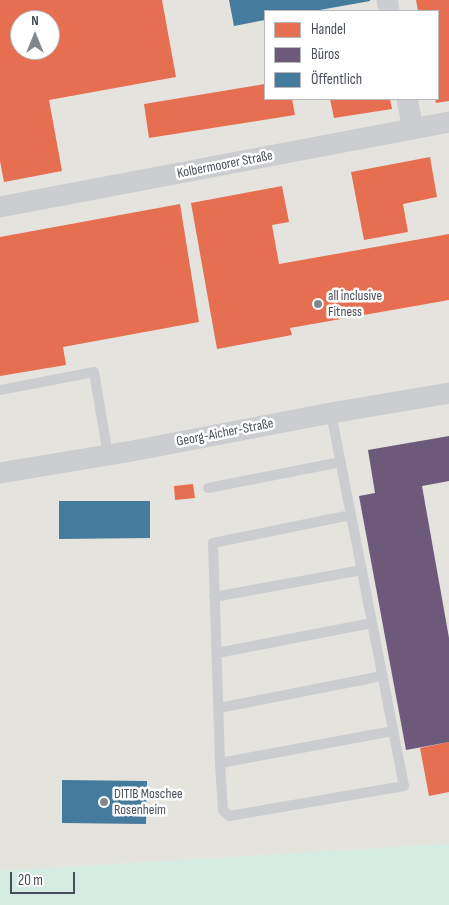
<!DOCTYPE html>
<html>
<head>
<meta charset="utf-8">
<style>
	body { margin:0 }
	#map { position:relative; width:449px; height:905px; overflow:hidden; background:#efefef; font-family:"Sofia Sans Condensed",sans-serif }
	canvas { display:block }
	.legend { position:absolute; left:264px; top:10px; width:175px; height:90px; box-sizing:border-box; background:#fff; border:1px solid #b6b8bd; margin:0; padding:6px 9px; list-style:none; font-size:15px; color:#484e59 }
	.legend li { display:flex; align-items:center; gap:10px; height:25px }
	.legend b { width:25px; border:1px solid #b6b8bd }
	.north { position:absolute; left:10px; top:10px; width:50px; height:50px; box-sizing:border-box; background:#fff; border:1px solid #b6b8bd; border-radius:50%; rotate:0deg; font-size:14px; font-weight:700; line-height:20px; text-align:center; color:#484e59 }
	.north::after { content:''; display:block; margin:auto; width:18px; height:22px; background:#82868e; clip-path:polygon(50% 0,100% 100%,50% 72%,0 100%) }
	.scale { position:absolute; left:10px; top:872px; width:65px; height:22px; box-sizing:border-box; border:2px solid #484e59; border-top:0; padding-left:6px; font-size:15px; line-height:18px; white-space:nowrap; color:#484e59; -webkit-text-stroke:4px #fff; paint-order:stroke }
</style>
</head>
<body>
<div id="map">
<canvas width="449" height="905"></canvas>
<ul class="legend">
<li><b style="height:14px;background:#e76f51"></b>Handel</li>
<li><b style="height:14px;background:#6d597a"></b>Büros</li>
<li><b style="height:14px;background:#457b9d"></b>Öffentlich</li>
</ul>
<div class="north">N</div>
<div class="scale">20 m</div>
</div>
<script>
const ctx = document.querySelector('canvas').getContext('2d');
ctx.lineJoin = 'round';
function paint(path, color) { ctx.fillStyle = color; ctx.fill(path, 'evenodd'); }
const toPath = rows => new Path2D(rows.map(r => 'M' + r).join(''));
function strokePath(path, color, width, dash) { ctx.strokeStyle = color; ctx.lineWidth = width; ctx.lineCap = dash ? 'butt' : 'round'; ctx.setLineDash(dash || []); ctx.stroke(path); }
function write(font, color, halo, rows, align = 'center') {
  ctx.font = font + ' "Sofia Sans Condensed",sans-serif'; ctx.lineWidth = 5; ctx.setLineDash([]); ctx.textBaseline = 'middle'; ctx.strokeStyle = halo; ctx.fillStyle = color; for (const [text, x, y, turn = 0] of rows) {
    ctx.save(); ctx.translate(x, y); ctx.rotate((+turn || 0) * Math.PI / 180); ctx.textAlign = isNaN(turn) ? turn : align; if (halo) ctx.strokeText(text, 0, 0); ctx.fillText(text, 0, 0); ctx.restore();
  }
}
paint(toPath([
	[0,0,449,0,449,844,0,871],
	[265,11,438,11,438,99,265,99],
	[20,20,50,20,50,50,20,50]
]), '#e4e3dd');
paint(toPath([
	[449,844,449,905,0,905,0,871]
]), '#d5ece2');
paint(toPath([
	[0,0,162,0,176,77,49,100,62,171,4,182,0,161],
	[20,20,50,20,50,50,20,50],
	[416,0,449,0,449,101,436,103,435,99,438,99,438,11,418,11],
	[265,84,265,99,292,99,295,115,149,138,144,104],
	[330,99,390,99,392,109,334,118],
	[430,157,437,197,403,204,408,232,364,240,351,172],
	[282,186,289,222,272,225,279,264,449,234,449,300,290,328,292,335,217,349,191,203],
	[180,204,199,322,63,347,66,365,0,376,0,237],
	[193,484,195,498,175,500,174,486],
	[449,742,449,792,429,796,420,748]
]), '#e76f51');
paint(toPath([
	[449,436,449,481,422,486,449,638,449,742,406,750,359,496,375,493,368,450]
]), '#6d597a');
paint(toPath([
	[229,0,370,0,370,1,314,11,265,11,265,20,234,26],
	[59,501,150,501,150,538,59,539],
	[62,780,147,781,146,824,62,823]
]), '#457b9d');
strokePath(toPath([
	[0,390,94,372,108,455],
	[331,413,404,786,229,816,223,810,220,763,213,543,351,515],
	[208,488,341,462],
	[214,597,362,570],
	[217,653,372,623],
	[219,708,382,676],
	[220,763,393,731]
]), '#cbcdd0', 10);
strokePath(toPath([
	[387,0,389,11],
	[407,99,413,128],
	[0,207,449,122],
	[0,473,132,451,331,413,449,393]
]), '#cbcdd0', 21);
for (const [x, y, r, color] of [
	[318,304,5,"#82868e"],
	[104,802,5,"#82868e"]
]) { const dot = new Path2D(); dot.arc(x, y, r, 0, 2 * Math.PI); ctx.fillStyle = color; ctx.fill(dot); strokePath(dot, '#fff', 2); }
write('14px', '#484e59', '#fff', [
	["Kolbermoorer Straße",225,165,-11],
	["Georg-Aicher-Straße",225,433,-11]
]);
write('14px', '#484e59', '#fff', [
	["all inclusive",328,296],
	["Fitness",328,312],
	["DITIB Moschee",114,794],
	["Rosenheim",114,810]
], 'left');
</script>
</body>
</html>
